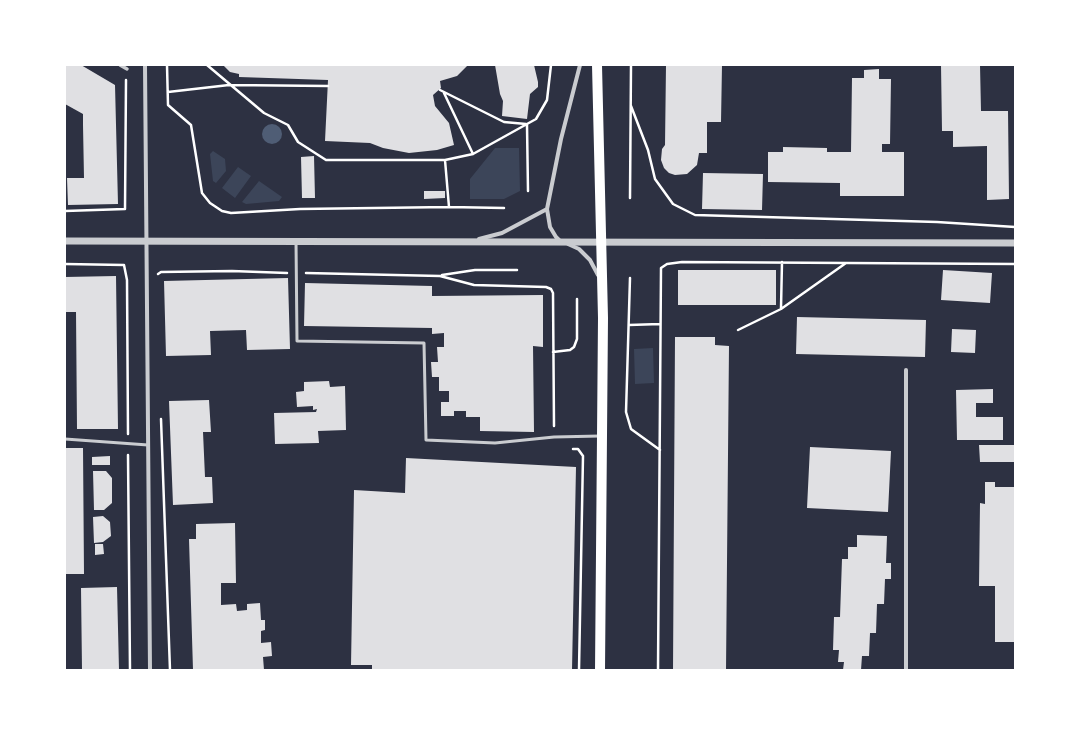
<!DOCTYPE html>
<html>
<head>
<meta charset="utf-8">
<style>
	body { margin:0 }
	#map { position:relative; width:1080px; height:735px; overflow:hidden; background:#2d3142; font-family:Raleway,sans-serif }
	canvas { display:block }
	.frame { position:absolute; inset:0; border:66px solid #fff; pointer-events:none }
</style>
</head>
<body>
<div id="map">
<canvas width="1080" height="735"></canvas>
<div class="frame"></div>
</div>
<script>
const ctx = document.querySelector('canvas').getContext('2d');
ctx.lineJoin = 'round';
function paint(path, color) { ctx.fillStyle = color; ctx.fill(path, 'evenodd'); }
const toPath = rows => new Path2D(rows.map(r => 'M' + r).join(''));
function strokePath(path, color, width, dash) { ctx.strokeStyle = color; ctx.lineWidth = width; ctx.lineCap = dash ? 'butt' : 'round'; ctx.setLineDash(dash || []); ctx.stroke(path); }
paint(toPath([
	[495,148,519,148,520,191,504,199,470,199,470,179],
	[213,151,225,159,226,171,216,183,213,181,210,154],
	[238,167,251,176,235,198,222,188],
	[259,181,282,197,279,201,246,204,242,202],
	[653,348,654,383,635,384,634,349]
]), '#3c4559');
paint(toPath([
	'262 134a10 10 0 1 1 20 0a10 10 0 1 1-20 0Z'
]), '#4f5d75');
paint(toPath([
	[65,65,81,65,115,85,118,204,68,205,67,178,84,178,83,125,83,114,65,104],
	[223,65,468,65,457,76,440,81,441,88,433,95,435,106,449,123,454,145,437,150,409,153,383,148,370,143,325,141,328,80,239,77,239,74,230,72],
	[495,65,534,65,538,82,538,87,530,94,527,119,502,116,503,101,500,94],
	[666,65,722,65,721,122,707,122,707,153,699,153,697,165,687,174,675,175,669,173,664,168,661,160,662,149,665,145],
	[941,65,980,65,981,111,1008,111,1009,199,987,200,987,146,953,147,953,131,942,131],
	[879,69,879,79,891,79,890,144,882,144,882,152,904,152,904,196,840,196,840,183,768,182,768,152,783,152,783,147,827,148,827,152,851,152,852,78,864,78,864,70],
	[314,156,315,198,302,198,301,157],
	[703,173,763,174,762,210,702,209],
	[424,191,445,191,445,198,424,199],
	[678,270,776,270,776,305,678,305],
	[943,270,992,273,990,303,941,300],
	[116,276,118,429,77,429,76,312,65,312,65,277],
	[288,278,290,349,247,350,246,330,210,331,211,355,166,356,164,281],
	[305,283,432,286,432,296,543,295,543,347,533,346,534,432,480,431,480,417,466,417,466,411,454,411,454,416,441,416,441,402,449,402,449,391,439,391,439,377,432,377,431,362,438,362,437,347,444,347,444,333,432,334,432,328,304,326],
	[797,317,926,320,925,357,796,354],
	[952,329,976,330,975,353,951,352],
	[675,337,715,337,715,345,729,346,726,670,673,670],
	[329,381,330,387,345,386,346,430,318,431,319,443,275,444,274,413,316,412,317,409,313,410,313,406,297,407,296,392,304,391,304,382],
	[993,389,993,403,976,403,976,417,1003,417,1003,440,957,440,956,390],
	[209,400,211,432,203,432,205,477,212,477,213,503,173,505,169,401],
	[979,445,1015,445,1015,462,980,462],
	[810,447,891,451,888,512,807,508],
	[65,448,83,448,84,574,65,574],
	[110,456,110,465,92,465,92,457],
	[406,458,576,467,572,670,372,670,372,665,351,665,354,490,405,493],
	[93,471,106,471,112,478,112,503,104,510,94,510],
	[985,482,995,482,995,487,1015,487,1015,642,995,642,995,586,979,586,980,503,985,504],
	[103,516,110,522,111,536,103,542,94,543,93,517],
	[235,523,236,583,221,583,221,605,236,604,237,611,247,610,247,604,260,603,261,620,265,620,265,630,261,631,261,643,271,642,272,656,263,657,264,670,193,670,189,539,196,539,196,524],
	[857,535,887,536,886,563,891,563,891,579,885,579,884,604,877,604,876,633,870,633,869,656,862,656,861,670,843,670,844,662,838,662,839,650,833,650,834,617,840,617,842,559,848,559,848,547,857,547],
	[95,544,103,544,104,554,95,555],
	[117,587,119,670,82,670,81,588]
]), '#e0e0e3');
strokePath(toPath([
	[167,65,168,105,191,125,202,193,210,203,222,211,231,213,300,209,449,207],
	[207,65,264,113,288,125,298,142,326,160,445,160,473,154,536,119,547,100,551,65],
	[440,90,504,122,526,124],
	[168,92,229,85,328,86],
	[444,93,473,154],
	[631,106,648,150,655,179,673,204,695,215,937,222,1015,227],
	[527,125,528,191],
	[445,160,449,207,504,208],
	[630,198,631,65],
	[65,211,125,209,126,80],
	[65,264,124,265,127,280,128,434],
	[306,273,440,276,474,285,546,287,551,289,553,293,554,426],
	[158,274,161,272,232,271,287,273],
	[442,275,475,270,517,270],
	[630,278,626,412,631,429,660,450],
	[781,308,782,262],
	[629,325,660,324],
	[738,330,781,309,846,263],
	[553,352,570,350,574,347,577,339,577,299],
	[161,419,170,670],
	[573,449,578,449,583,456,579,670],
	[128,455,130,670],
	[658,670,661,268,667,264,682,262,1015,264]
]), '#fff', 2.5);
strokePath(toPath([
	[296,241,297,341,424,343,426,440,495,443,554,437,600,436],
	[65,439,148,445]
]), '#caccd0', 3);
strokePath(toPath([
	[120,65,127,69]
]), '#caccd0', 3.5);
strokePath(toPath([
	[145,65,150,670],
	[479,239,502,233,547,209],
	[561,242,556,237,550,227,547,209,561,139,580,65],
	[568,244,579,249,590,260,598,275],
	[906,670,906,370]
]), '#caccd0', 4);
strokePath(toPath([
	[65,241,1015,243]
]), '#caccd0', 7);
strokePath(toPath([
	[597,65,603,318,600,670]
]), '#fff', 10);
</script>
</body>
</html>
